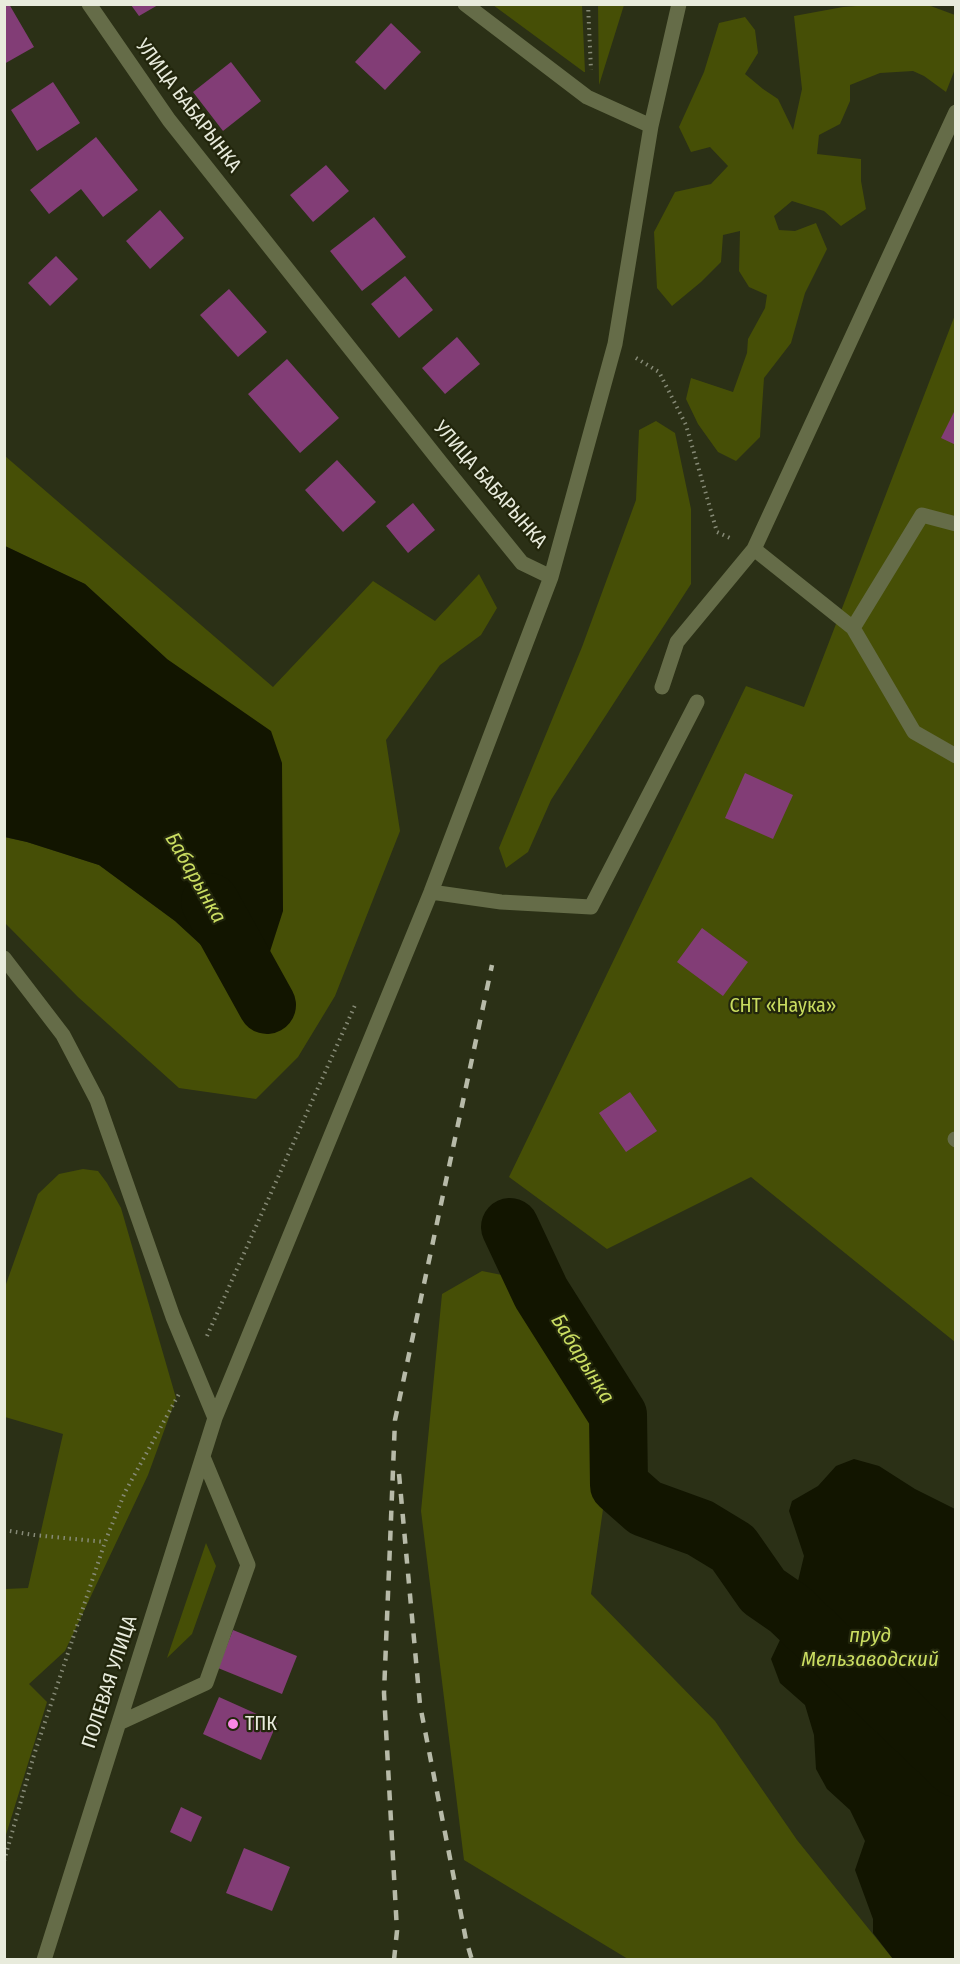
<!DOCTYPE html>
<html>
<head>
<meta charset="utf-8">
<style>
	body { margin:0 }
	#map { position:relative; width:960px; height:1964px; overflow:hidden; background:#2b3016; font-family:"Fira Sans Condensed",sans-serif }
	canvas { display:block }
	.frame { position:absolute; inset:0; border:6px solid #e8ebdc; pointer-events:none }
</style>
</head>
<body>
<div id="map">
<canvas width="960" height="1964"></canvas>
<div class="frame"></div>
</div>
<script>
const ctx = document.querySelector('canvas').getContext('2d');
ctx.lineJoin = 'round';
function paint(path, color) { ctx.fillStyle = color; ctx.fill(path, 'evenodd'); }
const toPath = rows => new Path2D(rows.map(r => 'M' + r).join(''));
function strokePath(path, color, width, dash) { ctx.strokeStyle = color; ctx.lineWidth = width; ctx.lineCap = dash ? 'butt' : 'round'; ctx.setLineDash(dash || []); ctx.stroke(path); }
function write(font, color, halo, rows, align = 'center') {
  ctx.font = font + ' "Fira Sans Condensed",sans-serif'; ctx.lineWidth = 4.5; ctx.setLineDash([]); ctx.textBaseline = 'middle'; ctx.strokeStyle = halo; ctx.fillStyle = color; for (const [text, x, y, turn = 0] of rows) {
    ctx.save(); ctx.translate(x, y); ctx.rotate((+turn || 0) * Math.PI / 180); ctx.textAlign = isNaN(turn) ? turn : align; if (halo) ctx.strokeText(text, 0, 0); ctx.fillText(text, 0, 0); ctx.restore();
  }
}
paint(toPath([
	[493,5,582,5,585,72,584,72],
	[598,5,624,5,599,85],
	[870,5,928,5,955,15,955,69,946,92,924,76,913,71,880,73,850,85,850,101,840,124,819,135,817,154,861,159,861,181,866,209,841,226,824,211,792,201,774,216,779,230,795,231,816,223,827,249,805,293,791,343,764,378,760,437,736,461,718,452,698,424,686,399,691,378,733,392,747,353,748,339,765,308,767,295,749,287,739,271,740,231,723,235,721,262,701,282,672,306,657,288,654,232,675,192,711,184,728,166,710,147,691,152,679,127,704,72,719,23,745,17,755,30,758,53,745,74,763,89,778,99,793,130,802,89,794,16,843,7],
	[955,315,955,1342,751,1177,607,1249,509,1177,746,686,804,707],
	[656,421,675,433,691,509,691,584,551,800,528,852,506,868,499,848,582,647,636,500,639,430],
	[5,456,273,687,373,581,435,621,479,574,497,608,481,635,440,665,386,740,400,831,335,996,298,1057,256,1099,179,1088,78,997,5,923,4,837,27,842,99,865,175,921,236,977,167,659,85,584,5,546],
	[83,1169,98,1171,107,1183,121,1208,176,1398,148,1475,65,1651,29,1684,47,1702,5,1838,5,1589,28,1588,63,1434,5,1417,5,1287,38,1194,59,1174],
	[482,1271,517,1278,604,1415,606,1488,591,1594,715,1721,797,1840,893,1959,628,1959,464,1860,421,1511,442,1294],
	[206,1543,216,1566,192,1634,167,1658]
]), '#464f06');
paint(toPath([
	[5,546,85,584,167,659,271,731,282,763,283,911,266,964,236,977,175,921,99,865,27,842,5,837],
	[854,1459,879,1466,915,1489,955,1509,955,1959,893,1959,873,1933,873,1919,855,1870,865,1841,850,1810,827,1789,816,1769,814,1735,805,1705,780,1683,771,1659,788,1623,804,1556,789,1511,792,1501,818,1486,836,1466]
]), '#121500');
strokePath(toPath([
	[210,902,267,1005],
	[510,1227,541,1293,618,1415,619,1485,645,1508,700,1528,733,1548,763,1591,789,1609,956,1768]
]), '#121500', 58);
paint(toPath([
	[4,4,9,4,34,47,4,64],
	[131,5,158,5,139,16],
	[391,23,421,52,385,90,355,62],
	[231,62,261,101,223,131,193,92],
	[53,82,80,123,37,151,11,110],
	[96,137,138,190,103,217,81,189,49,214,30,190],
	[326,165,349,191,313,222,290,195],
	[160,210,184,238,150,269,126,241],
	[374,217,406,257,362,291,330,251],
	[56,256,78,279,50,306,28,283],
	[405,276,433,310,399,338,371,304],
	[229,289,267,332,238,357,200,315],
	[457,337,480,364,445,394,422,368],
	[287,359,339,418,300,453,248,394],
	[956,408,956,445,941,438],
	[337,460,376,502,343,532,305,490],
	[413,503,435,530,408,553,386,526],
	[745,773,793,795,773,839,725,818],
	[702,928,748,962,723,996,677,962],
	[630,1092,657,1131,626,1152,599,1113],
	[233,1630,297,1656,282,1694,218,1668],
	[219,1697,277,1723,261,1760,203,1734],
	[181,1807,202,1817,191,1842,170,1832],
	[244,1848,290,1867,272,1911,226,1893]
]), '#823d76');
strokePath(toPath([
	[588,4,591,70],
	[636,358,659,372,686,425,717,532,732,539],
	[207,1336,356,1003],
	[4,1530,34,1535,105,1542],
	[4,1861,34,1755,105,1542,125,1492,179,1394]
]), '#868a76', 4, [1.5, 4.5]);
strokePath(toPath([
	[89,4,169,120,441,463,522,563,551,577],
	[465,4,587,97,651,126],
	[754,549,853,628,914,732,956,756],
	[853,628,922,515,956,524],
	[662,687,677,642,754,549,956,112],
	[431,892,501,902,591,907,697,702],
	[4,958,63,1035,97,1100,173,1317,215,1418],
	[955,1139,956,1140],
	[119,1723,206,1683,248,1565,203,1457],
	[44,1960,215,1418,431,892,551,577,615,344,651,126,679,4]
]), '#656c48', 15);
strokePath(toPath([
	[399,1474,420,1705,466,1940,472,1960],
	[394,1960,397,1931,384,1693,395,1420,492,965]
]), '#b7baa8', 4.5, [10, 10]);
for (const [x, y, r, color] of [
	[233,1724,6,"#fb87e6"]
]) { const dot = new Path2D(); dot.arc(x, y, r, 0, 2 * Math.PI); ctx.fillStyle = color; ctx.fill(dot); strokePath(dot, '#22260c', 2); }
write('20px', '#e8ebdc', '#22260c', [
	["УЛИЦА БАБАРЫНКА",188,106,53],
	["УЛИЦА БАБАРЫНКА",490,485,49],
	["ПОЛЕВАЯ УЛИЦА",110,1682,-72]
]);
write('20px', '#c8db5f', '#22260c', [
	["СНТ «Наука»",783,1006]
]);
write('20px', '#e8ebdc', '#22260c', [
	["ТПК",245,1724]
], 'left');
write('italic 21px', '#cadd61', '#22260c', [
	["Бабарынка",195,878,60],
	["Бабарынка",582,1359,58],
	["пруд",870,1636],
	["Мельзаводский",870,1660]
]);
</script>
</body>
</html>
